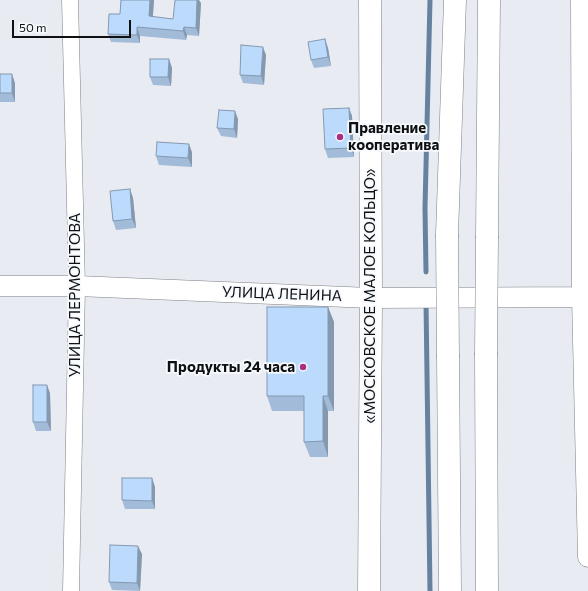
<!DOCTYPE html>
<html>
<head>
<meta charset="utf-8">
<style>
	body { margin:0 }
	#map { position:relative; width:588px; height:591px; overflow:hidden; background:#e8ecf2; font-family:Commissioner,sans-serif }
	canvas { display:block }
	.scale { position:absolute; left:12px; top:20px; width:119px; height:18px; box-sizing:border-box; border:2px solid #0f1012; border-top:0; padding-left:5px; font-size:12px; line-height:14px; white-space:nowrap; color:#0f1012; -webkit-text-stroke:3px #f6fafe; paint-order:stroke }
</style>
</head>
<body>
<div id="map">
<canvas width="588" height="591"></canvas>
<div class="scale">50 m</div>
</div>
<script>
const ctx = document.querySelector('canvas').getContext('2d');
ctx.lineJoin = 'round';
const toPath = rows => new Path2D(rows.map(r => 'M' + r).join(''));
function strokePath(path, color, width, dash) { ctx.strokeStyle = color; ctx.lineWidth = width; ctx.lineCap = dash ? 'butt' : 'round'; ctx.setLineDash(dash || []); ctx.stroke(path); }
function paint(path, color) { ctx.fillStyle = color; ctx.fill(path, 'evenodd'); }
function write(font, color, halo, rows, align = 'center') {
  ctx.font = font + ' Commissioner,sans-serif'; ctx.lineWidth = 3.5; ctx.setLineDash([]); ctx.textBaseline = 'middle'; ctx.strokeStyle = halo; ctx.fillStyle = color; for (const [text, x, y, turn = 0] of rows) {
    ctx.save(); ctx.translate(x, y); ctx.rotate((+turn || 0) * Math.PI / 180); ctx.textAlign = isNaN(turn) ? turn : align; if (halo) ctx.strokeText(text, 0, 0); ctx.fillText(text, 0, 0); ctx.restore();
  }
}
strokePath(toPath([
	[426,272,425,208,430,0],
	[426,302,430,591]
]), '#66829e', 5);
const minor = toPath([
	[70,0,77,286,71,591]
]);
const tertiary = toPath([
	[581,0,582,297,588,557],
	[0,286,77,286,371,298,588,297]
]);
const trunk = toPath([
	[369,591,371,298,370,0]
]);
const motorway = toPath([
	[447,235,455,0],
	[487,236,489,0],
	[486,355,487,591],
	[448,357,450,591]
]);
strokePath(minor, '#7c8085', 17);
strokePath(tertiary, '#7c8085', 21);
strokePath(trunk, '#7c8085', 23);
strokePath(motorway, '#7c8085', 23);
strokePath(minor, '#fff', 16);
strokePath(tertiary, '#fff', 20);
strokePath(trunk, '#fff', 22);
strokePath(motorway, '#fff', 22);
const motorwayBridge = toPath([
	[447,235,448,357],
	[486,355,487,236]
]);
strokePath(motorwayBridge, '#7c8085', 23, []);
strokePath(motorwayBridge, '#fff', 22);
paint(toPath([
	[121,0,154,0,153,17,173,19,201,3,199,36,187,35,186,40,140,36,140,43,111,42,108,34,120,14],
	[325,39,328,48,331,66,314,68,311,60],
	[266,55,264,85,243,83,240,75],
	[169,59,172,68,171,86,153,85,150,77],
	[0,74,15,83,15,102,0,102],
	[349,108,352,116,354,157,328,158,325,149],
	[238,119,237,138,221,136,217,128],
	[192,152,192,167,159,165,156,156],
	[130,189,133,198,136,228,116,230,113,221],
	[328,307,334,322,334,411,328,411,328,457,310,457,304,442,304,411,272,411,267,396],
	[50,393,51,431,36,431,33,422],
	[152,478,155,487,155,509,125,509,122,500],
	[142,554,140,591,112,590,109,582]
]), '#a2bbd9');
paint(toPath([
	[150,0,154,0,152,25,149,16],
	[197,0,199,0,201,3,199,36,196,28],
	[137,27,140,36,140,43,137,35],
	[184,27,187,35,186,40,183,31],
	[325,39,328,48,331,66,328,57],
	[263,47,266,55,264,85,261,76],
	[169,59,172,68,171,86,168,77],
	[12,74,15,83,15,102,12,93],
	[349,108,352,116,354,157,351,148],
	[235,111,238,119,237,138,234,129],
	[189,144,192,152,192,167,188,158],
	[130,189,133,198,136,228,132,219],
	[328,307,334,322,334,411,328,396],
	[47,385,50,393,51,431,47,422],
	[323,396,328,411,328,457,323,441],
	[152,478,155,487,155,509,152,501],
	[138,546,142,554,140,591,137,583]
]), '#8499b0');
const building = toPath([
	[121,0,150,0,149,16,173,19,175,0,197,0,196,28,184,27,183,31,137,27,137,35,108,34,109,14,120,14,121,0],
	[325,39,328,57,311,60,308,42,325,39],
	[241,45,263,47,261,76,240,75,241,45],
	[150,59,169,59,168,77,150,77,150,59],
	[0,74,12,74,12,93,0,93,0,74],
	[349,108,351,148,325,149,323,109,349,108],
	[219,110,235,111,234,129,217,128,219,110],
	[157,142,189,144,188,158,156,156,157,142],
	[130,189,132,219,113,221,110,191,130,189],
	[267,307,328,307,328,396,323,396,323,441,304,442,304,396,267,396,267,307],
	[33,385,47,385,47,422,33,422,33,385],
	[122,478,152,478,152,501,122,500,122,478],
	[110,545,138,546,137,583,109,582,110,545]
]);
paint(building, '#bcdafc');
strokePath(building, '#8499b0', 1);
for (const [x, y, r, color] of [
	[340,137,4,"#ab2f80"],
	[303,367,4,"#ab2f80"]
]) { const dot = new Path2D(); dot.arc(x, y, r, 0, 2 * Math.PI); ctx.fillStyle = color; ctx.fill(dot); strokePath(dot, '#f6fafe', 1.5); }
write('bold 15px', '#0f1012', '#f6fafe', [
	["Правление",348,128],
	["кооператива",348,145],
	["Продукты 24 часа",295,367,"right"]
], 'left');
write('15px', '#0f1012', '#f6fafe', [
	["УЛИЦА ЛЕНИНА",282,294,2],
	["УЛИЦА ЛЕРМОНТОВА",75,295,-90],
	["«МОСКОВСКОЕ МАЛОЕ КОЛЬЦО»",370,296,-90]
]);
</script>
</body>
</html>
